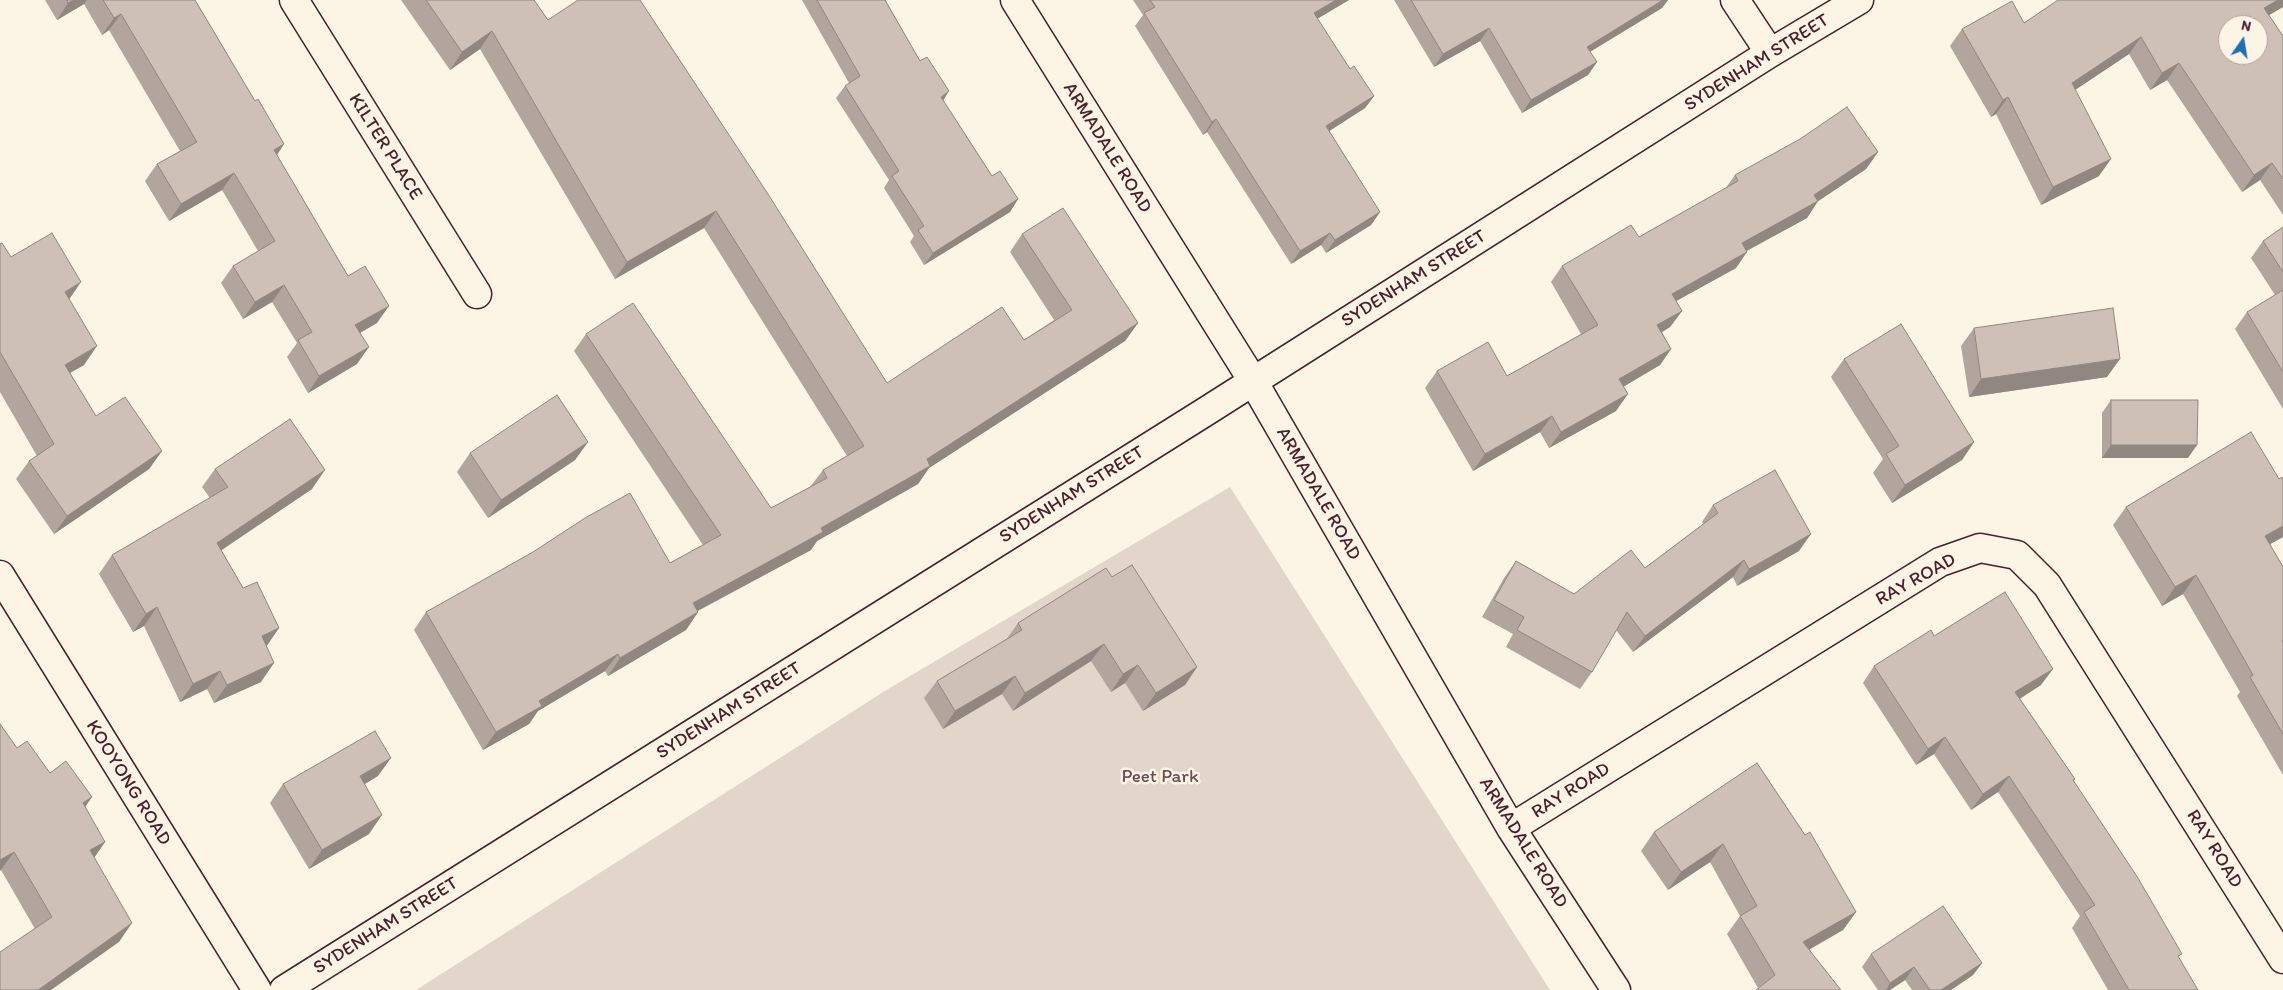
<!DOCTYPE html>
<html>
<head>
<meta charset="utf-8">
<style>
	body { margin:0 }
	#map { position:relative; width:2283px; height:990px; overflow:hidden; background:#fcf5e5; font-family:Itim,sans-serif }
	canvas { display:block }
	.north { position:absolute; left:2218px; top:15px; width:50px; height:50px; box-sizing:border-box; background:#fcf5e5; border:1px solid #b59f9b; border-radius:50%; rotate:13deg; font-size:14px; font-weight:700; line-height:20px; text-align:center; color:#4a1f2b }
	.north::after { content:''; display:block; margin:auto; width:18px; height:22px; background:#1f6fb2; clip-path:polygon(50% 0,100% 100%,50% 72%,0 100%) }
</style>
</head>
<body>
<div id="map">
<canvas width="2283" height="990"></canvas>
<div class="north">N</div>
</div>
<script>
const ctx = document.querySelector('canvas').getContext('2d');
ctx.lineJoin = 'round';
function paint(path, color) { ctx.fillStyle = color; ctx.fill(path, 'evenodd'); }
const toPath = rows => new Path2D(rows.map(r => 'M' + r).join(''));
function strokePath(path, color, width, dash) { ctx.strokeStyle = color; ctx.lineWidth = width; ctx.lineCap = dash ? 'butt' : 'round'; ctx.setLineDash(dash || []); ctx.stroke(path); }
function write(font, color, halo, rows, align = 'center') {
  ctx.font = font + ' Itim,sans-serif'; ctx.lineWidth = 5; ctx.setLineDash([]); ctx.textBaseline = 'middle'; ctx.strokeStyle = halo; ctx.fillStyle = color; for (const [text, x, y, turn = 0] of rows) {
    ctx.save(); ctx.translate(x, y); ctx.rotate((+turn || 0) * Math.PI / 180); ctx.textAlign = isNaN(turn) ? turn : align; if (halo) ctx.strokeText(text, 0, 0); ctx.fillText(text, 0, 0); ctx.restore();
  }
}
paint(toPath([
	[1230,487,1550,990,416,990,888,689]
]), '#e2d5ca');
const minor = toPath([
	[294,0,477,294],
	[1015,0,1253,381,1511,828,1616,990],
	[1735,0,1770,53],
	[0,575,257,990],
	[1511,828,1940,562,1980,548,2017,555,2047,585,2283,959],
	[284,990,1205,412,1770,53,1859,0]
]);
strokePath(minor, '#4a1f2b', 31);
strokePath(minor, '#fcf5e5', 28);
paint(toPath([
	[45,0,195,0,255,101,284,144,277,155,348,276,377,323,360,333,357,364,308,393,287,357,297,343,272,302,243,319,221,283,233,266,258,251,222,190,169,221,145,181,157,164,180,151,109,30,102,35,84,4,57,20],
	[401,0,534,0,548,20,887,383,1024,340,1054,320,1010,252,1022,234,1138,323,1125,341,929,468,918,484,817,541,811,550,698,611,698,612,686,630,608,676,605,671,538,711,529,724,483,750,414,630,426,612,670,563,703,545,574,351,586,334,771,508,810,487,823,470,847,456,704,228,615,279,480,49,450,70],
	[802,0,885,0,920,61,943,100,992,176,1018,199,1010,212,924,265,910,242,914,236,884,188,889,180,836,98,845,86,849,83],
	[1133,0,1349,0,1317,19,1350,69,1374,96,1365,108,1329,131,1380,212,1371,225,1326,253,1321,245,1291,264,1207,132,1203,135,1135,26,1143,15],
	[1394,0,1668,0,1662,8,1590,52,1597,62,1588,75,1522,113,1480,41,1434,67],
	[2283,0,2283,7,2269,15,2283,36,2283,215,2260,180,2242,192,2167,80,2150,90,2129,54,2075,90,2099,176,2041,205,1996,114,1991,117,1950,46,1962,29,2024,23],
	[1878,152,1866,169,1818,201,1807,218,1747,251,1736,268,1676,301,1682,311,1670,327,1662,332,1671,349,1660,365,1623,386,1616,411,1549,448,1540,432,1473,471,1425,388,1437,371,1507,376,1581,334,1551,282,1562,266,1639,237,1725,189,1735,175],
	[2283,227,2283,409,2235,329,2247,312,2275,295,2251,258,2263,241],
	[0,244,11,257,69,299,84,365,70,373,96,416,162,451,149,469,54,534,16,479,29,461,37,456,0,392],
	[1974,328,2107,377,1969,397,1961,346],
	[1844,359,1974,442,1962,460,1892,503,1873,473,1883,459,1831,377],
	[2111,400,2188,458,2102,458,2102,413],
	[588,442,575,460,488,518,457,472,470,453],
	[215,469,312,489,221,550,243,588,279,628,266,646,261,682,214,703,207,689,180,702,144,626,133,632,99,574,112,555,210,498,202,487],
	[2279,479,2283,480,2283,537,2270,544,2283,567,2283,775,2237,696,2240,692,2183,594,2162,606,2113,525,2126,507],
	[1713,505,1799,551,1737,586,1733,577,1633,652,1616,630,1592,672,1580,689,1506,647,1513,634,1482,617,1504,578,1516,561,1574,594,1645,568,1703,524,1702,522],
	[1112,577,1197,667,1185,685,1143,711,1125,683,1111,692,1091,661,1013,711,1002,694,943,729,924,698,937,681,1006,640,1018,623],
	[1934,636,2041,685,2020,699,2075,779,2073,780,2198,990,2108,990,2072,928,2080,916,1998,792,1971,810,1934,754,1916,765,1863,683,1874,666],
	[17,748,50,773,92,797,85,807,105,842,94,857,119,942,35,929,1,870],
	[1757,763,1856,912,1843,930,1809,950,1758,988,1727,934,1740,916,1710,862,1668,890,1641,851,1654,832],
	[378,776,364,784,369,834,309,869,270,803,283,784],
	[1871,954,1982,963,1973,975,1951,990,1912,990,1905,980,1890,990,1878,990,1862,967]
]), '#b2a59d');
paint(toPath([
	[74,0,87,0,84,4,57,20,68,3],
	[1336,0,1349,0,1305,26,1314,13],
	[1663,0,1668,0,1662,8,1578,59,1587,47],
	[2278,0,2283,0,2283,7,2252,25,2264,8],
	[121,14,109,30,102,35,114,18],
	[1489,28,1480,41,1434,67,1443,54],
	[492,31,480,49,450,70,462,52],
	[2141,37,2129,54,2060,100,2072,83],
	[1597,62,1588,75,1522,113,1531,100],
	[2179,63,2167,80,2150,90,2162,73],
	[949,91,941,104,941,97],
	[1374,96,1365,108,1317,139,1326,126],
	[2008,97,1996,114,1991,117,2003,100],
	[1216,119,1207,132,1203,135,1212,122],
	[284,144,273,161,274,150],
	[1878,152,1866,169,1814,204,1818,201,1807,218,1731,259,1742,243],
	[2111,159,2099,176,2041,205,2053,187],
	[2272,163,2260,180,2242,192,2254,175],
	[234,173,222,190,169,221,181,204],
	[1018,199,1010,212,924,265,933,253],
	[716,211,704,228,615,279,627,262],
	[1380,212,1371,225,1326,253,1335,240],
	[1330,233,1321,245,1291,264,1300,251],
	[1747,252,1736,268,1660,310,1672,294],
	[81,282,68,301,65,292],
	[284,285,272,302,243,319,255,302],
	[389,306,377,323,344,342,355,325],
	[1682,311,1670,327,1646,342,1657,325],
	[1138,323,1125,341,929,468,918,484,817,541,811,550,680,620,693,603,927,459],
	[97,346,84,365,52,383,65,365],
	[369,347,357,364,308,393,319,376],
	[1671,349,1660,365,1608,396,1619,379],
	[2120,359,2107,377,1969,397,1981,379],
	[1628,394,1616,411,1549,448,1561,432],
	[1552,416,1540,432,1473,471,1485,454],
	[588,442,575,460,488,518,501,500],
	[1974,442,1962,460,1892,503,1905,485],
	[2111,445,2197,445,2188,458,2102,458],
	[162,451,149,469,54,534,67,516],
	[325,470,312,489,204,562,217,543],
	[2283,526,2283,537,2252,554,2265,536],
	[1811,534,1799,551,1737,586,1749,569],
	[1744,560,1733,577,1633,652,1645,636],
	[2196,575,2183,594,2162,606,2175,587],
	[157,607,144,626,133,632,146,614],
	[698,612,686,630,608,676,620,658],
	[279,628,266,647,262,636],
	[1104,644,1091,661,1013,711,1025,693],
	[618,654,605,671,538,711,529,724,483,750,496,732,539,701],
	[274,663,261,682,214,703,227,685],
	[1138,665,1125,683,1111,692,1123,674],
	[1197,667,1185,685,1143,711,1156,693],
	[2053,669,2041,685,2004,708,2015,692],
	[220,671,207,689,180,702,193,684],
	[1015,676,1002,694,943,729,955,711],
	[1945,737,1934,754,1916,765,1928,749],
	[391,758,378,776,347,795,360,776],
	[2009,776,1998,792,1971,810,1983,794],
	[92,797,78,816,83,803],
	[382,815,369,834,309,869,322,850],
	[105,842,92,861,90,850],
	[1723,844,1710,862,1668,890,1681,872],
	[14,852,1,870,0,871,0,860],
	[1856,912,1843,930,1790,960,1803,942],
	[132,923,119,942,51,990,38,990],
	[1982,963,1973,975,1951,990,1941,990],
	[1914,967,1905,980,1890,990,1886,990,1890,983]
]), '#918680');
const building = toPath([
	[67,0,74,0,68,3,67,0],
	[103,0,195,0,255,101,258,99,284,144,274,150,348,276,365,266,389,306,355,325,369,347,319,376,298,340,312,332,284,285,255,302,233,266,275,241,234,173,181,204,157,164,197,142,121,14,114,18,103,0],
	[426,0,534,0,548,20,578,0,640,0,768,194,887,383,1002,307,1024,340,1072,310,1022,234,1063,208,1138,323,927,459,930,466,821,528,823,532,693,603,698,612,620,658,618,654,539,701,542,706,496,732,426,612,533,552,585,518,630,493,670,563,721,535,586,334,633,303,771,508,827,478,823,470,864,446,716,211,627,262,492,31,462,52,426,0],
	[817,0,885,0,920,61,927,57,949,91,941,97,992,176,1000,171,1018,199,933,253,918,230,924,226,892,176,899,171,845,86,860,76,817,0],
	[1150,0,1336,0,1314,13,1350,69,1354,66,1374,96,1326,126,1380,212,1335,240,1330,233,1300,251,1216,119,1212,122,1144,13,1155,7,1150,0],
	[1411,0,1663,0,1587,47,1597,62,1531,100,1489,28,1443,54,1411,0],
	[2058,0,2278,0,2264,8,2283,36,2283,179,2272,163,2254,175,2179,63,2162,73,2141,37,2072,83,2111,159,2053,187,2008,97,2003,100,1962,29,2012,1,2024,23,2058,0],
	[2228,25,2258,25,2258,55,2228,55,2228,25],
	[1847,107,1878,152,1814,195,1818,201,1742,243,1747,252,1672,294,1682,311,1657,325,1671,349,1619,379,1628,394,1561,432,1552,416,1485,454,1437,371,1488,342,1507,376,1598,325,1562,266,1631,225,1639,237,1738,181,1735,175,1800,139,1847,107],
	[2283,227,2283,272,2263,241,2283,227],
	[52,233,81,282,65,292,97,346,65,365,96,416,125,397,162,451,67,516,29,461,54,444,0,352,0,244,2,243,11,257,52,233],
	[2283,290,2283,372,2247,312,2283,290],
	[2113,308,2120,359,1981,379,1974,328,2113,308],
	[1901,324,1974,442,1905,485,1886,454,1899,446,1844,359,1901,324],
	[557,395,588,442,501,500,470,453,557,395],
	[2111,400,2198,400,2197,445,2111,445,2111,400],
	[290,419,325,470,217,543,243,588,257,582,279,628,262,636,274,663,227,685,220,671,193,684,157,607,146,614,112,555,228,487,215,469,290,419],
	[2251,432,2279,479,2282,477,2283,480,2283,526,2265,536,2283,567,2283,640,2282,641,2283,643,2283,734,2250,677,2253,675,2196,575,2175,587,2126,507,2251,432],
	[1775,470,1811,534,1749,569,1744,560,1645,636,1627,612,1592,672,1517,630,1524,617,1494,600,1516,561,1574,594,1631,550,1645,568,1718,513,1713,505,1775,470],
	[1132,565,1197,667,1156,693,1138,665,1123,674,1104,644,1025,693,1015,676,955,711,937,681,1022,630,1018,623,1106,568,1112,577,1132,565],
	[2005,592,2053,669,2015,692,2075,779,2073,780,2138,878,2182,954,2178,956,2198,990,2129,990,2084,912,2095,905,2009,776,1983,794,1945,737,1928,749,1874,666,1931,630,1934,636,2005,592],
	[0,724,17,748,27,741,50,773,66,761,92,797,83,803,105,842,90,850,132,923,38,990,0,990,0,952,52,917,14,852,0,860,0,724],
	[375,731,391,758,360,776,382,815,322,850,283,784,375,731],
	[1757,763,1805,835,1810,832,1856,912,1803,942,1841,990,1756,990,1775,975,1740,916,1757,906,1723,844,1681,872,1654,832,1757,763],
	[1943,906,1982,963,1941,990,1930,990,1914,967,1890,983,1871,954,1943,906]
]);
paint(building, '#cfc0b7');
strokePath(building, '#918680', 1);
write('19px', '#4a1f2b', '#fcf5e5', [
	["SYDENHAM STREET",1757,63,-32],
	["KILTER PLACE",385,147,58],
	["ARMADALE ROAD",1107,148,58],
	["SYDENHAM STREET",1414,279,-32],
	["ARMADALE ROAD",1318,494,60],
	["SYDENHAM STREET",1072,495,-32],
	["RAY ROAD",1916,580,-29],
	["SYDENHAM STREET",729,711,-32],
	["KOOYONG ROAD",128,783,58],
	["RAY ROAD",1571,791,-32],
	["ARMADALE ROAD",1523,843,58],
	["RAY ROAD",2214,849,58],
	["SYDENHAM STREET",386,926,-32]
]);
write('19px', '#704c53', '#fcf5e5', [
	["Peet Park",1160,777]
]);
</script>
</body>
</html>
